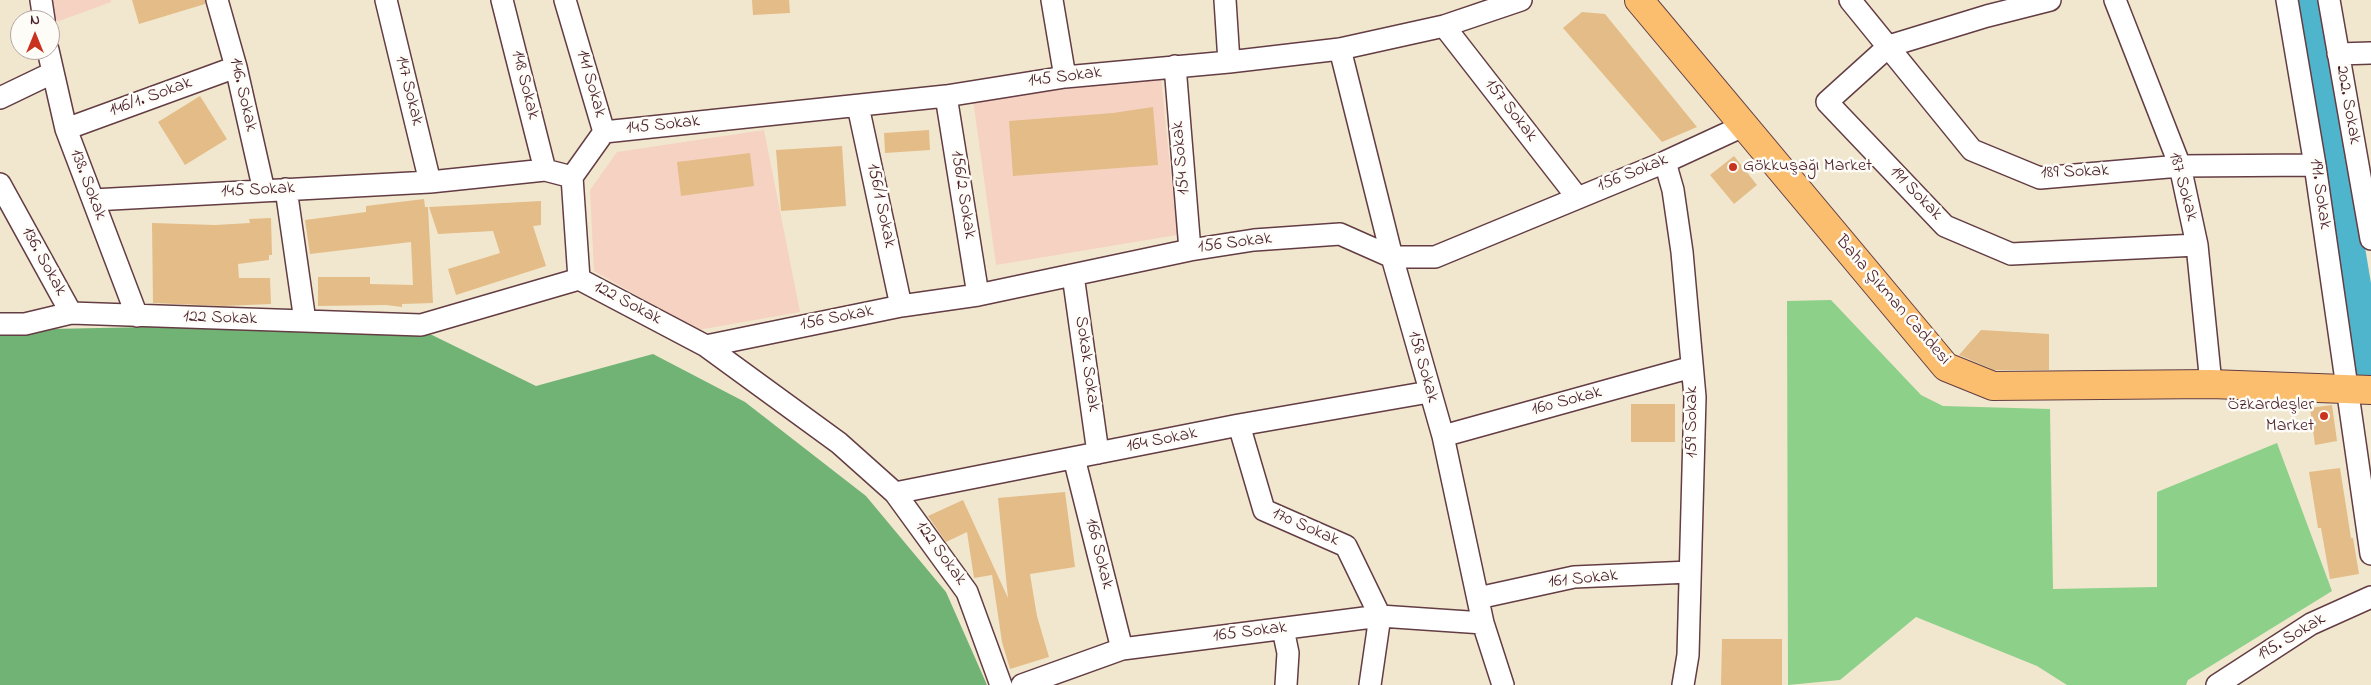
<!DOCTYPE html>
<html>
<head>
<meta charset="utf-8">
<style>
	body { margin:0 }
	#map { position:relative; width:2371px; height:685px; overflow:hidden; background:#f1e7ce; font-family:"Indie Flower",sans-serif }
	canvas { display:block }
	.north { position:absolute; left:10px; top:10px; width:50px; height:50px; box-sizing:border-box; background:#fdfcf7; border:1px solid #b5a4a5; border-radius:50%; rotate:0deg; font-size:14px; font-weight:700; line-height:20px; text-align:center; color:#4a1f2b }
	.north::after { content:''; display:block; margin:auto; width:18px; height:22px; background:#c8321e; clip-path:polygon(50% 0,100% 100%,50% 72%,0 100%) }
</style>
</head>
<body>
<div id="map">
<canvas width="2371" height="685"></canvas>
<div class="north">N</div>
</div>
<script>
const ctx = document.querySelector('canvas').getContext('2d');
ctx.lineJoin = 'round';
function paint(path, color) { ctx.fillStyle = color; ctx.fill(path, 'evenodd'); }
const toPath = rows => new Path2D(rows.map(r => 'M' + r).join(''));
function strokePath(path, color, width, dash) { ctx.strokeStyle = color; ctx.lineWidth = width; ctx.lineCap = dash ? 'butt' : 'round'; ctx.setLineDash(dash || []); ctx.stroke(path); }
function write(font, color, halo, rows, align = 'center') {
  ctx.font = font + ' "Indie Flower",sans-serif'; ctx.lineWidth = 5; ctx.setLineDash([]); ctx.textBaseline = 'middle'; ctx.strokeStyle = halo; ctx.fillStyle = color; for (const [text, x, y, turn = 0] of rows) {
    ctx.save(); ctx.translate(x, y); ctx.rotate((+turn || 0) * Math.PI / 180); ctx.textAlign = isNaN(turn) ? turn : align; if (halo) ctx.strokeText(text, 0, 0); ctx.fillText(text, 0, 0); ctx.restore();
  }
}
paint(toPath([
	[48,0,111,0,111,2,51,24],
	[1161,78,1177,235,996,265,973,100],
	[764,130,800,312,698,330,594,271,590,190,617,152]
]), '#f6d2c3');
paint(toPath([
	[1831,300,1921,395,1943,406,2050,409,2053,589,2157,587,2157,492,2277,443,2332,591,2188,680,2186,685,2067,685,2037,666,1916,617,1840,680,1788,685,1787,301]
]), '#8cd089');
paint(toPath([
	[149,327,432,335,536,386,653,354,745,402,866,496,946,592,987,685,0,685,0,330]
]), '#71b275');
strokePath(toPath([
	[2311,0,2328,119,2371,378]
]), '#4fb5cd', 31);
paint(toPath([
	[132,0,205,0,205,4,139,24],
	[752,0,789,0,790,13,753,15],
	[1582,12,1605,14,1697,127,1662,142,1563,28],
	[200,96,227,139,185,165,158,122],
	[1153,107,1158,165,1013,176,1009,121,1113,113],
	[929,130,930,150,885,153,884,133],
	[842,146,846,206,781,211,776,150],
	[750,153,754,186,681,196,677,162],
	[1734,156,1757,185,1734,204,1710,175],
	[424,199,425,207,428,207,433,303,402,304,402,307,386,305,318,306,318,277,370,277,370,284,413,285,411,242,310,254,305,220,366,212,366,206],
	[541,201,541,225,533,226,546,266,456,295,448,269,500,253,493,231,438,234,429,207],
	[271,218,272,255,269,255,269,260,238,264,239,278,270,278,271,304,223,306,153,303,152,223,215,225,250,223,249,219],
	[1981,330,2049,334,2049,370,1994,370,1959,355],
	[1631,404,1675,404,1675,442,1631,442],
	[2332,405,2337,441,2315,445,2310,408],
	[2340,468,2351,538,2353,538,2359,574,2330,579,2321,528,2318,528,2309,472],
	[1065,492,1075,567,1030,574,1037,616,1049,657,1010,669,1002,642,992,575,974,578,967,532,946,542,928,516,963,500,1008,598,998,498],
	[1722,639,1782,639,1782,685,1721,685]
]), '#e4bc87');
const minor = toPath([
	[41,0,44,20],
	[217,0,236,67,264,191],
	[386,0,430,182],
	[502,0,545,170],
	[565,0,604,132,572,177,579,279],
	[1052,0,1065,77],
	[1225,0,1229,62],
	[1850,0,1972,150,2040,178,2180,166,2315,165],
	[2050,0,1987,16,1889,46,1827,102,1945,226,2011,254,2197,245],
	[2115,0,2180,166,2197,245,2211,384],
	[2287,0,2315,165,2371,554],
	[2329,0,2371,239],
	[1444,26,1577,197],
	[1340,49,1392,257,1443,436,1483,623,1503,685],
	[48,50,66,129,137,316],
	[2338,54,2371,53],
	[1175,66,1190,250],
	[946,96,978,295],
	[0,98,52,73],
	[858,106,901,306],
	[66,129,236,67],
	[604,132,946,96,1065,77,1229,62,1340,49,1444,26,1521,0],
	[1665,162,1673,190,1682,252,1695,397,1688,655,1683,685],
	[0,184,71,313],
	[286,189,305,321],
	[93,200,430,182,545,170,572,177],
	[1073,275,1098,453],
	[0,324,25,324,71,313,421,325,579,279,706,346,839,443,895,493,967,592,1001,685],
	[706,346,901,306,978,295,1190,250,1254,240,1340,234,1392,257,1435,257,1665,162,1743,126],
	[1239,425,1264,510,1346,546,1380,616,1370,685],
	[1443,436,1692,367],
	[1074,458,1122,649],
	[895,493,1239,425,1429,392],
	[1478,598,1574,577,1690,572],
	[1283,629,1288,653,1286,685],
	[1022,685,1122,649,1380,616,1483,623],
	[2217,685,2311,624,2371,597]
]);
const major = toPath([
	[1639,0,1946,367,1993,386,2211,384,2371,390]
]);
strokePath(minor, '#633d43', 24);
strokePath(major, '#633d43', 30);
strokePath(minor, '#fff', 21);
strokePath(major, '#fbbe6e', 28);
for (const [x, y, r, color] of [
	[1733,167,5,"#c8321e"],
	[2324,416,5,"#c8321e"]
]) { const dot = new Path2D(); dot.arc(x, y, r, 0, 2 * Math.PI); ctx.fillStyle = color; ctx.fill(dot); strokePath(dot, '#fdfcf7', 2); }
write('18px', '#4a1f2b', '#fdfcf7', [
	["145 Sokak",1065,78,-7],
	["141 Sokak",590,84,74],
	["148 Sokak",524,85,76],
	["147 Sokak",408,91,76],
	["146. Sokak",242,95,77],
	["146/1. Sokak",151,98,-20],
	["202. Sokak",2347,105,80],
	["157 Sokak",1510,111,52],
	["145 Sokak",663,126,-6],
	["154 Sokak",1182,158,-95],
	["189 Sokak",2075,173,-2],
	["156 Sokak",1633,174,-22],
	["138. Sokak",87,185,69],
	["187 Sokak",2182,187,75],
	["145 Sokak",258,191,-3],
	["191 Sokak",1915,194,46],
	["191. Sokak",2319,194,82],
	["156/2 Sokak",962,195,81],
	["156/1 Sokak",880,206,78],
	["156 Sokak",1235,244,-7],
	["136. Sokak",43,262,61],
	["Baha Şıkman Caddesi",1892,301,49],
	["122 Sokak",627,304,28],
	["122 Sokak",220,319,2],
	["156 Sokak",837,319,-11],
	["Sokak Sokak",1086,364,82],
	["158 Sokak",1422,367,74],
	["160 Sokak",1567,402,-15],
	["159 Sokak",1693,422,-90],
	["164 Sokak",1162,441,-11],
	["170 Sokak",1305,528,24],
	["122 Sokak",940,554,54],
	["166 Sokak",1098,554,76],
	["161 Sokak",1583,580,-6],
	["165 Sokak",1250,633,-7],
	["195. Sokak",2292,638,-31]
]);
write('18px', '#4a1f2b', '#fdfcf7', [
	["Gökkuşağı Market",1743,167],
	["Özkardeşler",2314,406,"right"],
	["Market",2314,427,"right"]
], 'left');
</script>
</body>
</html>
